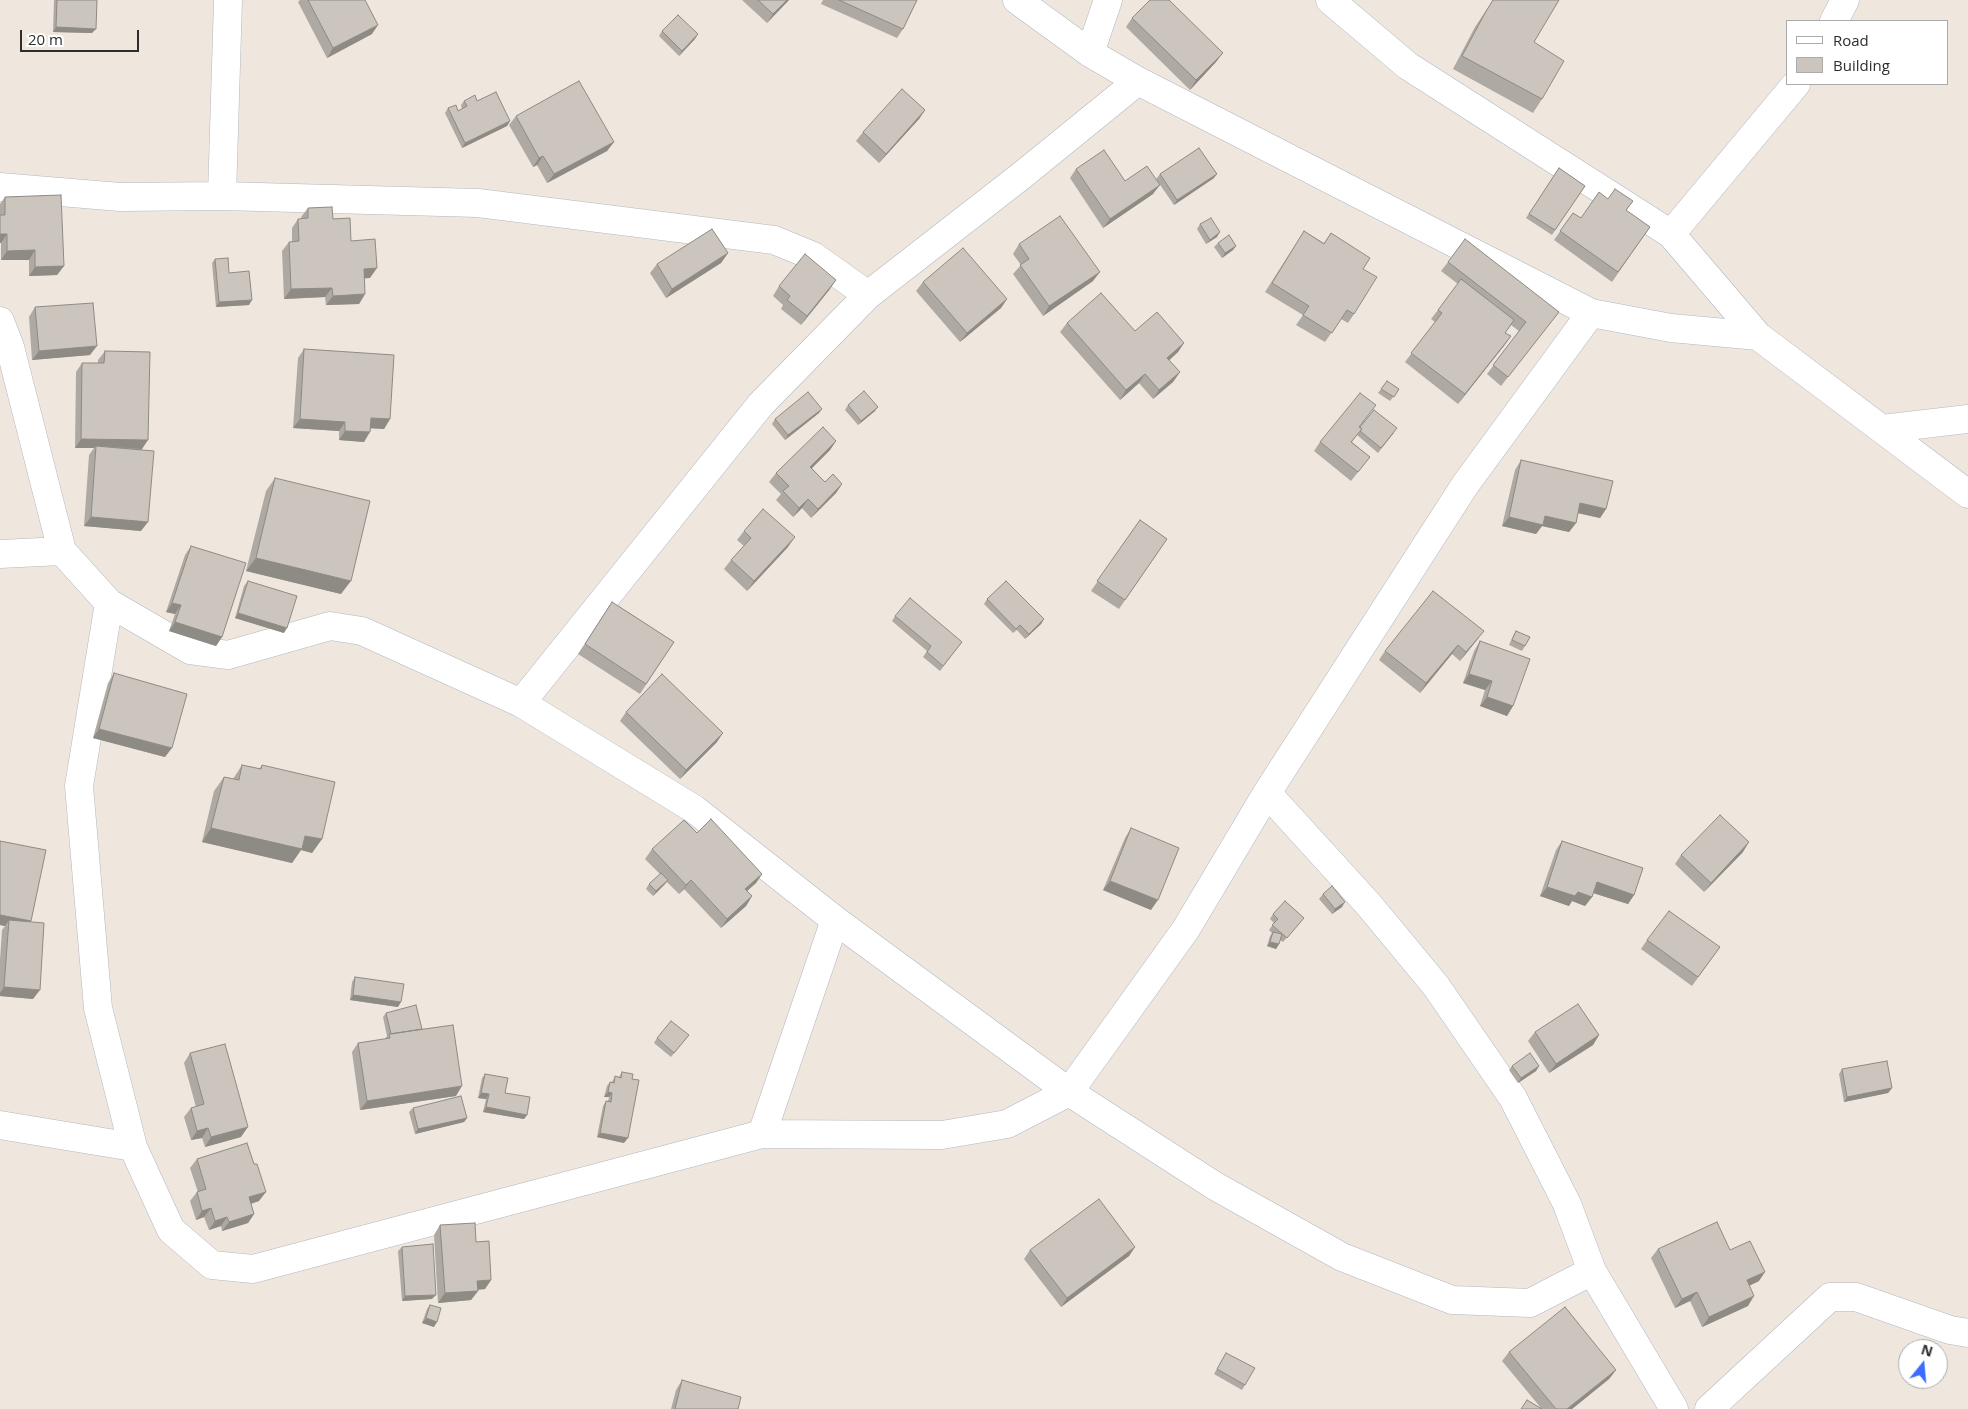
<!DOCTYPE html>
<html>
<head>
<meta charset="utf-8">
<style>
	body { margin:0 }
	#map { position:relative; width:1968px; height:1409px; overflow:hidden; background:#efe7de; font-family:"Open Sans",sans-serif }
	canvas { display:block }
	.legend { position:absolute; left:1786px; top:20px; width:162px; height:65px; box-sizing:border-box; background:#fff; border:1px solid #ababab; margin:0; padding:6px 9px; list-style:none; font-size:15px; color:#2d2d2d }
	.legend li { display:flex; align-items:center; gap:10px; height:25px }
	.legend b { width:25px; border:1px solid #ababab }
	.north { position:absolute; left:1898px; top:1339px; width:50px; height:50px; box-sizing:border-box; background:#fff; border:1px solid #ababab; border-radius:50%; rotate:17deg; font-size:14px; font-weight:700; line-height:20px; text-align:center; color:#2d2d2d }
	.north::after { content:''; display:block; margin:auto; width:18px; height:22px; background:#3b6cff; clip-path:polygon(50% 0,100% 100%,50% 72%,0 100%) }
	.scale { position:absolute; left:20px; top:30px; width:119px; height:22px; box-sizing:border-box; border:2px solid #2d2d2d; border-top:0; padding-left:6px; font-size:15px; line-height:18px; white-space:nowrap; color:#2d2d2d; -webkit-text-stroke:4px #fff; paint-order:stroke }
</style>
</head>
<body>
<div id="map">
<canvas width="1968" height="1409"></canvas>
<ul class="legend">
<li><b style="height:6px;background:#fff"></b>Road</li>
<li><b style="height:14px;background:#cbc5bd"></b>Building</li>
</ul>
<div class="north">N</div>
<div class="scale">20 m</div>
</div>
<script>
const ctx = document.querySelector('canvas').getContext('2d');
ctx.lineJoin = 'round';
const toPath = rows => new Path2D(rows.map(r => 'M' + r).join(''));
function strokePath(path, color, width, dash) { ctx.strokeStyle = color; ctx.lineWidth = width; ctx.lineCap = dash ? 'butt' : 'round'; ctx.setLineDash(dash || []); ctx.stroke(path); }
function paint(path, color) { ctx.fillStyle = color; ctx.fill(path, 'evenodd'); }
const minor = toPath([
	[1017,0,1090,53,1138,81,1591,313,1671,328,1758,336],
	[1330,0,1408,66,1671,234,1758,336,1968,494],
	[1834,21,1845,0],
	[1090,53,1108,0],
	[0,187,120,197,222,196,478,203,774,240,813,256,868,295],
	[222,196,228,0],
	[1671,234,1796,84],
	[0,321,10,347,62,551,109,603,79,786,98,1008,133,1147,171,1230,212,1265,253,1269,762,1134,942,1135,1007,1124,1069,1092,1186,929,1267,793,1465,485,1591,313],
	[1882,429,1968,419],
	[0,554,62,551],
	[109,603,190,650,228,655,330,626,362,631,521,703,694,809,835,920,1069,1092,1215,1186,1342,1257,1452,1300,1530,1303,1592,1271],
	[521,703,761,404,868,295,1021,176,1138,81],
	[1267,793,1369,905,1436,986,1513,1098,1567,1204,1592,1271,1674,1409],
	[0,1125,133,1147],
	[762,1134,835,920],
	[1709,1409,1830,1297,1856,1297,1950,1330,1968,1333]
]);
strokePath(minor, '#b2b6c1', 29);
strokePath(minor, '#fff', 28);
paint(toPath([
	[54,0,97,0,92,33,53,32],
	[300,0,365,0,372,34,327,58,298,2],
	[742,0,789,0,767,23],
	[823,0,917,0,903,29,897,38,821,4],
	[1493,0,1559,0,1534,42,1542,99,1533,113,1453,69,1475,27],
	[1132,18,1216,62,1190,90,1126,27],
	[662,31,695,39,679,56,659,36],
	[464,101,477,101,510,121,507,126,462,148,445,113,448,108,458,111,462,109,461,105],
	[925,110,919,119,879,163,856,141,863,132],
	[516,116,614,142,607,151,547,183,537,165,533,167,509,125],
	[1559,168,1585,186,1552,235,1526,218],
	[1076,169,1125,181,1153,194,1103,228,1070,178],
	[1160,174,1214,178,1174,205,1156,179],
	[5,197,64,266,57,275,29,276,29,260,1,260,1,243,0,243,0,204],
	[1608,199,1633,201,1626,211,1650,227,1612,282,1554,240,1573,213,1581,218],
	[308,208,333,219,351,241,370,278,364,278,365,294,359,304,326,305,325,297,284,299,282,251,289,242,292,242,292,228,298,219,302,219,301,217],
	[1200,224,1217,237,1206,244,1197,229],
	[1304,231,1324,243,1331,233,1363,269,1354,314,1348,323,1341,319,1325,342,1296,325,1303,315,1265,292],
	[1218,243,1236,246,1233,250,1222,258,1214,247],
	[1019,244,1093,281,1043,316,1013,274,1021,265,1013,254],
	[728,253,721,263,666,298,650,273,657,264],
	[215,259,249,305,216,307,212,263],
	[1448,262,1559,312,1501,386,1487,374,1519,331,1511,325,1505,333,1511,336,1458,404,1405,362,1435,322,1431,319,1458,284,1441,271],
	[923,282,1007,299,1001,308,960,342,916,291],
	[779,286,830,289,801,325,781,309,783,305,773,296],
	[35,307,90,355,32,360,29,317],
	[1067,323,1135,331,1184,343,1178,352,1169,360,1180,372,1173,382,1153,399,1139,383,1120,400,1060,332],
	[304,349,390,419,384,429,371,428,364,442,339,440,339,431,293,428,298,358],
	[105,351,142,449,141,531,84,526,89,455,94,448,75,448,76,372,82,363,98,363,98,360],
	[1387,381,1399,389,1390,401,1378,393],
	[848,405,875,411,858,425,845,410],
	[819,413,785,440,772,424,775,419],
	[1369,414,1359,427,1394,433,1378,453,1357,435,1352,442,1370,457,1351,481,1314,451,1320,442],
	[836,441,830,450,812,468,825,482,842,484,836,493,811,518,802,508,793,517,776,500,781,494,769,482,776,473],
	[1521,460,1606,509,1600,518,1578,513,1576,523,1569,532,1542,526,1536,534,1502,526,1515,470],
	[275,478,341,594,246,571,266,491],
	[1140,520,1167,539,1119,609,1091,591],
	[744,531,788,547,747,591,724,569,731,560,744,546,737,540],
	[191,546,222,637,216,646,169,631,175,614,166,612,185,555],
	[248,581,284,633,235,618,244,586],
	[987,599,1044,619,1041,624,1025,639,1017,630,1013,633,984,604],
	[612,602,674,642,640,694,578,654],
	[895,616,962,642,940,671,923,657,927,651,892,621],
	[1516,631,1525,646,1522,651,1509,645,1513,636],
	[1477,640,1460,661,1452,654,1420,693,1379,660,1385,651],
	[1480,641,1513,706,1507,716,1480,706,1485,690,1463,683,1474,651],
	[114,673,165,757,93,738,108,683],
	[626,712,717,742,680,779,620,721],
	[242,765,259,769,262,765,322,839,312,853,301,850,292,863,202,842,214,791,224,777,233,779],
	[1131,828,1151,910,1103,890,1125,838],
	[697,833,762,874,756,883,747,891,752,896,746,906,721,928,684,889,679,894,667,882,653,896,646,889,649,884,660,874,645,859,652,849],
	[0,841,31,921,30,922,33,999,0,996,0,960,2,930,5,926,0,925],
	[1562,841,1634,895,1628,904,1593,893,1592,897,1585,906,1572,901,1569,906,1540,896,1556,850],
	[1743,852,1704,892,1675,864,1681,855],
	[1323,894,1342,907,1332,914,1319,899],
	[1273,914,1300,922,1283,942,1280,940,1279,944,1276,949,1267,946,1270,936,1272,933,1269,930,1274,923,1270,919],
	[1647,940,1720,947,1692,986,1641,949],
	[355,977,398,1007,350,1000,352,982],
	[386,1013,422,1029,456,1096,360,1110,352,1052,358,1043,385,1039,387,1036,383,1017],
	[1535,1032,1599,1035,1593,1045,1549,1073,1528,1041],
	[689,1035,671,1057,654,1043,657,1038],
	[190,1053,241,1137,205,1147,202,1138,191,1140,184,1117,191,1108,196,1107,184,1063],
	[1512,1066,1539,1066,1536,1071,1518,1083,1509,1070],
	[1842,1069,1892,1088,1888,1093,1844,1102,1839,1074],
	[622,1072,624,1143,597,1137,603,1106,606,1101,608,1101,609,1097,604,1097,607,1086,610,1082,612,1082,615,1076,619,1077],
	[485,1074,527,1115,524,1119,483,1112,486,1099,478,1098,482,1078],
	[413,1108,467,1118,464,1122,415,1134,409,1112],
	[197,1159,259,1201,251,1204,254,1214,248,1223,222,1231,221,1226,209,1230,204,1217,196,1220,190,1201,197,1192,198,1192,190,1168],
	[440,1225,476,1242,491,1280,485,1289,478,1290,478,1291,471,1300,438,1303,434,1235],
	[402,1247,432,1299,402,1301,398,1251],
	[1135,1247,1129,1256,1061,1307,1024,1259,1030,1250],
	[1658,1249,1730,1250,1759,1281,1749,1286,1748,1306,1702,1327,1690,1301,1675,1308,1651,1258],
	[430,1305,434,1327,422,1323,427,1309],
	[1509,1352,1616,1370,1609,1379,1572,1409,1521,1409,1527,1400,1541,1408,1502,1361],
	[1226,1353,1245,1385,1242,1390,1214,1374],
	[682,1380,738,1409,671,1409,676,1390]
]), '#afa9a3');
paint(toPath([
	[787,0,789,0,767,23,773,14],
	[378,25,372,34,327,58,333,48],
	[56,27,96,29,92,33,53,32],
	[698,34,695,39,679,56,682,51],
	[1223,53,1216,62,1190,90,1196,80],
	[925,110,919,119,879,163,886,154],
	[510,121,507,126,462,148,465,143],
	[614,142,607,151,547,183,554,174],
	[543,156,537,165,533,167,539,158],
	[1217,174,1214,178,1174,205,1177,200],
	[1160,185,1153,194,1103,228,1110,219],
	[1220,232,1217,237,1206,244,1210,240],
	[0,234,7,234,1,243,0,243],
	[1236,246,1233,250,1222,258,1225,253],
	[35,250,29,260,1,260,7,251],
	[728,253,721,263,666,298,672,289],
	[64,266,57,275,29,276,35,267],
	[377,268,370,278,358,279,364,269],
	[1100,272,1093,281,1043,316,1049,306],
	[836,280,830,289,801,325,807,316],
	[332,288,325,297,284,299,291,289],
	[365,294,359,304,326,305,333,296],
	[1007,299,1001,308,960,342,967,333],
	[252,300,249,305,216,307,219,302],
	[1511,336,1504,346,1458,404,1465,394],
	[1184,343,1178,352,1161,368,1167,358],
	[97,346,90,355,32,360,39,351],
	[1180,372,1173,382,1153,399,1159,390],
	[1145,374,1139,383,1120,400,1126,390],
	[878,407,875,411,858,425,861,421],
	[822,409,819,413,785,440,788,435],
	[371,418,390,419,384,429,365,428],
	[300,419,345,422,339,431,293,428],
	[345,431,370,432,364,442,339,440],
	[81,439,148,440,142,449,96,446,94,448,75,448],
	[836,441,830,450,804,476,810,467],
	[842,484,836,493,811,518,818,509],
	[808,499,802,508,793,517,799,508],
	[1580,503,1606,509,1600,518,1573,512],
	[1545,516,1576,523,1569,532,1542,526,1536,534,1502,526,1509,517],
	[91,517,148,522,141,531,84,526],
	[795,537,788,547,747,591,754,581],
	[256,558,351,581,341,594,246,571],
	[172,603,181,605,175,614,166,612],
	[238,613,287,628,284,633,235,618],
	[1044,619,1041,624,1025,639,1029,634],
	[175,622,222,637,216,646,169,631],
	[1484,631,1477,640,1460,661,1466,652],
	[1458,645,1452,654,1420,693,1426,683],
	[1469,674,1492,681,1485,690,1463,683],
	[1487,697,1513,706,1507,716,1480,706],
	[99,729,172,748,165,757,93,738],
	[723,733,717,742,680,779,686,770],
	[211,828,305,836,322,839,312,853,301,850,292,863,202,842],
	[1749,842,1743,852,1704,892,1711,883],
	[762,874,756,883,739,898,745,889],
	[668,880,665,884,653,896,656,891],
	[691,880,684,889,679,894,686,885],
	[1110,881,1158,900,1151,910,1103,890],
	[1597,882,1634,895,1628,904,1590,892],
	[1547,887,1578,892,1592,897,1585,906,1572,901,1569,906,1540,896],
	[752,896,746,906,721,928,727,919],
	[1345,902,1342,907,1332,914,1335,909],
	[0,915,31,921,24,930,9,920,5,926,0,925],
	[1270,942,1279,944,1276,949,1267,946],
	[4,987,40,990,33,999,0,996,0,993],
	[353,995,401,1002,398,1007,350,1000],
	[1599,1035,1593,1045,1549,1073,1556,1064],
	[1539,1066,1536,1071,1518,1083,1521,1078],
	[462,1086,456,1096,360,1110,367,1101],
	[1892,1088,1888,1093,1844,1102,1847,1097],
	[608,1092,612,1093,609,1097,604,1097],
	[481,1093,489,1094,486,1099,478,1098],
	[486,1107,527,1115,524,1119,483,1112],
	[467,1118,464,1122,415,1134,418,1129],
	[248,1127,241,1137,205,1147,211,1137],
	[208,1128,202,1138,191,1140,197,1131],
	[600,1133,628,1138,624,1143,597,1137],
	[266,1192,259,1201,243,1206,249,1197],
	[211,1208,204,1217,196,1220,202,1211],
	[254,1214,248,1223,222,1231,229,1222],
	[227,1217,221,1226,209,1230,215,1221],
	[1135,1247,1129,1256,1061,1307,1067,1298],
	[1765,1272,1759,1281,1740,1290,1747,1280],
	[491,1280,485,1289,471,1290,477,1281],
	[478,1291,471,1300,438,1303,445,1293],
	[1697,1292,1690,1301,1675,1308,1682,1299],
	[436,1295,432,1299,402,1301,405,1296],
	[1754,1296,1748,1306,1702,1327,1709,1317],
	[426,1318,437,1322,434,1327,422,1323],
	[1616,1370,1609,1379,1572,1409,1567,1409]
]), '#8e8a84');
const building = toPath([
	[57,0,97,0,96,29,56,27,57,0],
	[308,0,365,0,378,25,333,48,308,0],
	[758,0,787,0,773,14,758,0],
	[839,0,917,0,903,29,839,0],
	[1150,0,1169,0,1223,53,1196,80,1132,18,1150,0],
	[1493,0,1559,0,1534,42,1564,61,1542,99,1462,56,1485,13,1493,0],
	[678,15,698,34,682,51,662,31,678,15],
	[579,81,614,142,554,174,543,156,539,158,516,116,579,81],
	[902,89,925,110,886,154,863,132,902,89],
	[496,92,510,121,465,143,448,108,456,105,458,111,467,106,464,101,475,95,477,101,496,92],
	[1199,148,1217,174,1177,200,1160,174,1199,148],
	[1104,150,1125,181,1147,166,1160,185,1110,219,1076,169,1104,150],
	[1559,168,1585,186,1555,230,1529,214,1559,168],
	[1615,189,1633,201,1626,210,1650,227,1618,272,1560,231,1573,213,1581,218,1599,192,1608,199,1615,189],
	[61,195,64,266,35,267,35,250,7,251,7,234,0,234,0,215,5,215,5,197,61,195],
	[332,207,333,219,350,218,351,241,375,239,377,268,364,269,365,294,333,296,332,288,291,289,289,242,299,241,298,219,308,218,308,208,332,207],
	[1060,216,1100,272,1049,306,1020,265,1029,259,1019,244,1060,216],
	[1211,218,1220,232,1210,240,1200,224,1211,218],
	[712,229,728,253,672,289,657,264,712,229],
	[1304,231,1324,244,1331,233,1370,258,1363,269,1377,277,1354,314,1347,310,1332,333,1303,315,1309,306,1272,283,1304,231],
	[1229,235,1236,246,1225,253,1218,243,1229,235],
	[1465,239,1559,312,1508,377,1493,365,1526,322,1448,262,1465,239],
	[963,248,1007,299,967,333,923,282,963,248],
	[805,254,836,280,807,316,787,300,790,296,779,286,805,254],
	[228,258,229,273,249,271,252,300,219,302,215,259,228,258],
	[1461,279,1514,320,1505,333,1511,336,1465,394,1411,353,1442,313,1438,310,1461,279],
	[1101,293,1135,331,1157,312,1184,343,1167,358,1180,372,1159,390,1145,374,1126,390,1067,323,1101,293],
	[93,303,97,346,39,351,35,307,93,303],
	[304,349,394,355,390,419,371,418,370,432,345,431,345,422,300,419,304,349],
	[105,351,150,352,148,440,81,439,82,363,104,363,105,351],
	[1387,381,1399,389,1394,397,1381,389,1387,381],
	[864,391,878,407,861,421,848,405,864,391],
	[808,392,822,409,788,435,775,419,808,392],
	[1360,393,1376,405,1359,427,1362,429,1351,442,1370,457,1358,472,1320,442,1360,393],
	[1374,410,1397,428,1381,448,1360,431,1362,429,1360,427,1374,410],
	[823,427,836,441,810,467,825,482,833,474,842,484,818,509,808,499,799,508,783,491,789,486,776,473,823,427],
	[96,446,154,451,148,522,91,517,96,446],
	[1521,460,1613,481,1606,509,1580,503,1576,523,1545,516,1543,525,1509,517,1521,460],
	[275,478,370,501,351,581,256,558,275,478],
	[763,509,795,537,754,581,731,560,751,538,744,531,763,509],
	[1140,520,1167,539,1125,600,1097,581,1140,520],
	[191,546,246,563,222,637,175,622,181,605,172,603,191,546],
	[248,581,297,596,287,628,238,613,248,581],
	[1006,581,1044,619,1029,634,1020,625,1016,629,987,599,1006,581],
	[1433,591,1484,631,1466,652,1458,645,1426,683,1385,651,1433,591],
	[910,598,962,642,943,666,927,652,931,646,895,616,910,598],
	[612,602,674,642,646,684,585,644,612,602],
	[1516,631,1530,637,1525,646,1512,640,1516,631],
	[1480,641,1530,659,1513,706,1487,697,1492,681,1469,674,1480,641],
	[114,673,187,694,172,748,99,729,114,673],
	[662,674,723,733,686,770,626,712,662,674],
	[242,765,261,769,262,765,335,782,322,839,305,836,302,849,211,828,224,777,239,780,242,765],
	[1720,815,1749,842,1711,883,1681,855,1720,815],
	[711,819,762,874,745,889,752,896,727,919,691,880,686,885,652,849,684,820,697,833,711,819],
	[1131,828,1179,848,1158,900,1110,881,1131,828],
	[0,841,46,850,31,921,0,915,0,841],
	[1562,841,1643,868,1634,895,1597,882,1592,897,1578,892,1575,896,1547,887,1562,841],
	[661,873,668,880,656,891,649,884,661,873],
	[1332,886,1345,902,1335,909,1323,894,1332,886],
	[1285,901,1304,918,1287,938,1272,925,1278,919,1273,914,1285,901],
	[1669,911,1720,947,1698,977,1647,940,1669,911],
	[9,920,44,923,40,990,4,987,9,920],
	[1273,932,1282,934,1279,944,1270,942,1273,932],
	[355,977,404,984,401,1002,353,995,355,977],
	[1578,1004,1599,1035,1556,1064,1535,1032,1578,1004],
	[416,1005,422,1029,391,1034,386,1013,416,1005],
	[671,1021,689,1035,674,1053,657,1038,671,1021],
	[453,1025,462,1086,367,1101,358,1043,390,1038,389,1034,453,1025],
	[225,1044,248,1127,211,1137,208,1128,197,1131,191,1108,204,1104,190,1053,225,1044],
	[1530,1053,1539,1066,1521,1078,1512,1066,1530,1053],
	[1887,1061,1892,1088,1847,1097,1842,1069,1887,1061],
	[622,1072,633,1074,632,1079,639,1080,628,1138,600,1133,606,1101,611,1102,612,1093,608,1092,610,1082,614,1083,615,1076,621,1078,622,1072],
	[485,1074,508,1078,505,1093,530,1097,527,1115,486,1107,489,1094,481,1093,485,1074],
	[461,1096,467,1118,418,1129,413,1108,461,1096],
	[247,1143,254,1164,257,1164,266,1192,249,1197,254,1214,229,1222,227,1217,215,1221,211,1208,202,1211,197,1192,206,1189,197,1159,247,1143],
	[1099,1199,1135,1247,1067,1298,1030,1250,1099,1199],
	[1717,1222,1730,1250,1750,1241,1765,1272,1747,1280,1754,1296,1709,1317,1697,1292,1682,1299,1658,1249,1717,1222],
	[475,1223,476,1242,489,1241,491,1280,477,1281,478,1291,445,1293,440,1225,475,1223],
	[433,1244,436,1295,405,1296,402,1247,433,1244],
	[430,1305,441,1308,437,1322,426,1318,430,1305],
	[1565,1307,1616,1370,1567,1409,1556,1409,1509,1352,1565,1307],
	[1226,1353,1255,1368,1245,1385,1217,1369,1226,1353],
	[682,1380,741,1397,738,1409,675,1409,682,1380],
	[1527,1400,1542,1409,1521,1409,1527,1400]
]);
paint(building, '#cbc5bd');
strokePath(building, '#8e8a84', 1);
</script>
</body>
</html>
